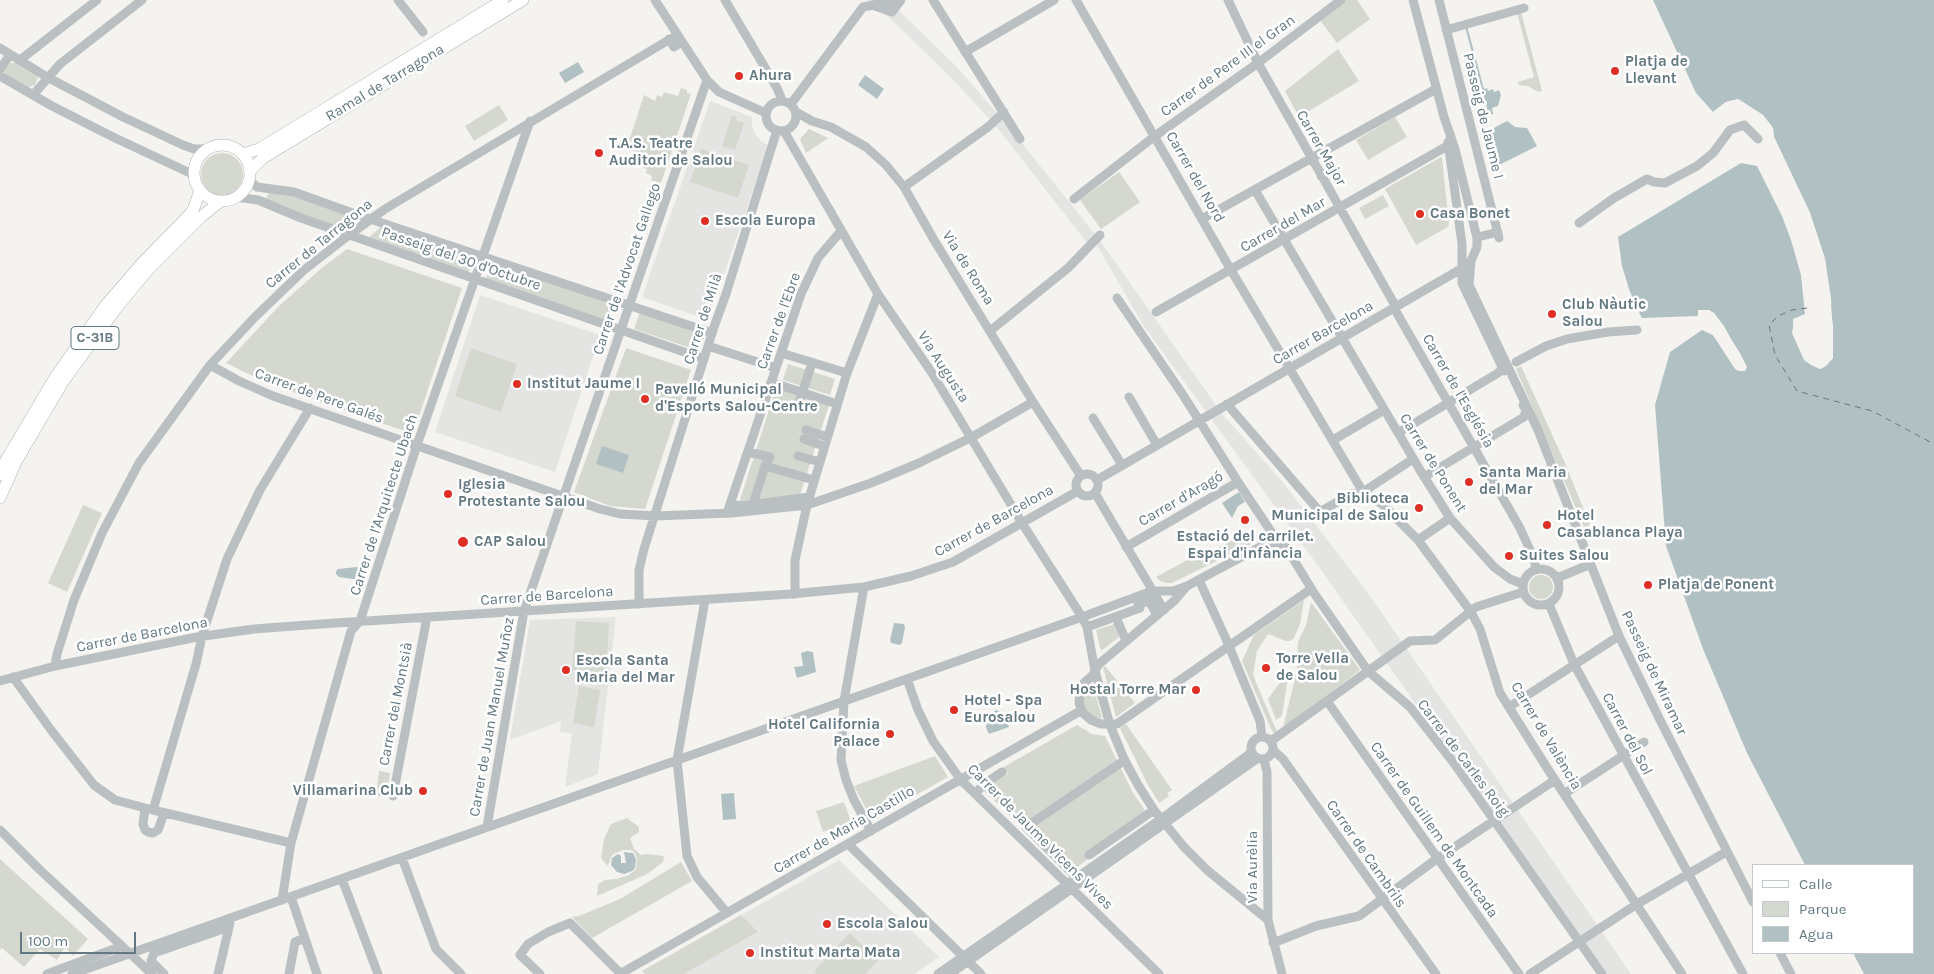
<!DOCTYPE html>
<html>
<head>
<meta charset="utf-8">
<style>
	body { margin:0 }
	#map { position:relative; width:1934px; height:974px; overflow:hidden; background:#f4f3ef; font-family:Karla,sans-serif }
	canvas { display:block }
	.legend { position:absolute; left:1752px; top:864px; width:162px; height:90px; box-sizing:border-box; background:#fff; border:1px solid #c1c9cc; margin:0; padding:6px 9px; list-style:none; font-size:15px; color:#637880 }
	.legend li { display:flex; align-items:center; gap:10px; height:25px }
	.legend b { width:25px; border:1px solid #c1c9cc }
	.scale { position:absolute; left:20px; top:932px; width:116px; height:22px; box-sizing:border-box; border:2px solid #637880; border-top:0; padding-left:6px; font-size:15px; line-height:18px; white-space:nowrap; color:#637880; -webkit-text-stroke:4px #fff; paint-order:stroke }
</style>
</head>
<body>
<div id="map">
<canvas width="1934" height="974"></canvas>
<ul class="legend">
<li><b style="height:6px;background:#fff"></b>Calle</li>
<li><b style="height:14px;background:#d4d8cf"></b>Parque</li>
<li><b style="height:14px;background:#b1c1c3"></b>Agua</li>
</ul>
<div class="scale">100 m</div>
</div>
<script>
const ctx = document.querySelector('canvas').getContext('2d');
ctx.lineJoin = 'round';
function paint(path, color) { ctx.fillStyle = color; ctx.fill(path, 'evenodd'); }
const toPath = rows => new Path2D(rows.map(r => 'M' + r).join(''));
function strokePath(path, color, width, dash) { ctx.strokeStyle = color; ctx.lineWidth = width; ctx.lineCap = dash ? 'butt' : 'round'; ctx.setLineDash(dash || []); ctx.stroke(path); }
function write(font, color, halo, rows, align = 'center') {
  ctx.font = font + ' Karla,sans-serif'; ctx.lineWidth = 5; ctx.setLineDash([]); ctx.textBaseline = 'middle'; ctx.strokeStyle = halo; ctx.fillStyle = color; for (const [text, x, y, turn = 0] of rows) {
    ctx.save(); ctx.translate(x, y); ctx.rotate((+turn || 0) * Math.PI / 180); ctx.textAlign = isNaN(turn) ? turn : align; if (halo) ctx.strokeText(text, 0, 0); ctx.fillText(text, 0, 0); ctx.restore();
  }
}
paint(toPath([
	[867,0,888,0,956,66,1009,127,1099,239,1223,415,1281,480,1366,590,1631,974,1606,974,1321,570,1143,325,1095,242,1087,243,996,126,956,83,894,22],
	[710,101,752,117,752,125,755,134,762,142,769,145,708,320,642,297],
	[480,295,600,335,555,472,435,432],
	[616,617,598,774,565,787,572,733,560,732,561,721,510,740,530,620],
	[839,860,939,957,914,974,684,974,757,933,741,915]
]), '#e4e5e3');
paint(toPath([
	[1346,0,1357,0,1370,19,1337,43,1320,20],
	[1521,12,1542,91,1538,92,1528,86,1519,85,1518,82,1534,77,1517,13],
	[1338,49,1359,81,1299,117,1285,91],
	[16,62,35,73,38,77,35,85,27,88,5,76,3,71,8,64],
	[681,88,687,90,687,93,691,94,661,183,657,182,651,180,652,176,646,173,647,169,644,168,645,164,635,161,636,157,632,155,636,144,629,141,644,95,655,101,657,95,662,97,664,92,678,96],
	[499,105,508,120,474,141,465,126],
	[732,115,737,117,736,120,744,123,735,150,722,146],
	[1395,117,1407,137,1368,160,1356,140],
	[809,129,828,138,806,153,800,139],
	[701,149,749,165,738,198,690,182],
	'201 174a21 21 0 1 1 42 0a21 21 0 1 1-42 0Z',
	[1442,158,1449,225,1446,228,1416,245,1385,189,1441,157],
	[1119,172,1140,202,1101,229,1080,200],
	[270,191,278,191,354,216,340,229,265,200],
	[1383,195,1389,206,1365,219,1359,208],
	[382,226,474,257,468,274,367,239],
	[347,249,462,288,413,434,267,383,226,363,279,306,323,267],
	[492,262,615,305,609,322,486,279],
	[640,312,703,333,702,336,704,337,700,348,695,346,694,349,634,329],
	[471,348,517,364,501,412,455,396],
	[626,348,691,370,645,509,610,506,574,492],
	[788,364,835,379,830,395,783,380],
	[1521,366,1565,463,1590,525,1584,527,1516,369],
	[776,388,829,405,800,495,739,503],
	[83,505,102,513,67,592,48,583],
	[1243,535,1249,538,1251,544,1184,577,1172,583,1166,583,1160,581,1156,577,1204,551,1206,554],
	'1529 587a12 12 0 1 1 24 0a12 12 0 1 1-24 0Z',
	[1304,600,1300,624,1294,638,1290,641,1286,641,1268,634,1257,651,1253,675,1277,732,1275,733,1272,731,1242,661,1254,635],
	[1311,602,1360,670,1283,728,1297,670,1298,642,1306,625],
	[576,621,609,623,606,673,572,670],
	[1115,624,1119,637,1101,651,1096,630],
	[1105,666,1135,703,1116,717,1103,667],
	[1289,670,1282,716,1276,720,1268,699],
	[1092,682,1102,718,1093,717,1086,711,1082,703,1085,687],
	[579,686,600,690,594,727,573,723],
	[1126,724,1172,790,1167,793,1169,796,1159,803,1147,783,1120,728],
	[1077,725,1092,734,1105,736,1133,793,1146,812,1074,870,981,789,1008,774,1002,768],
	[935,756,948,777,872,820,854,786],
	[379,771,390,773,387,797,376,796],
	[844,802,851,822,823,832,816,811],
	[627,818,639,827,639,832,630,838,634,849,641,855,647,854,664,856,663,862,647,874,597,896,598,884,605,880,617,879,629,875,636,869,637,858,634,852,630,850,623,850,613,854,611,857,608,866,601,858,604,839,611,824],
	[0,859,88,939,73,956,65,947,57,960,40,949,24,967,2,948,0,950],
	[681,862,692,881,592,938,572,917,579,916,620,899],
	[741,915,758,932,684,974,645,974,642,971],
	[850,933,878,961,865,974,817,974,814,971]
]), '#d4d8cf');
paint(toPath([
	[1653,0,1934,0,1934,974,1864,974,1853,953,1913,953,1913,865,1805,865,1747,753,1703,649,1666,546,1655,405,1670,352,1702,330,1713,335,1739,371,1746,367,1724,326,1714,313,1698,310,1698,316,1642,318,1639,312,1641,311,1640,308,1637,309,1629,289,1622,266,1618,237,1741,163,1757,166,1782,216,1791,240,1801,275,1805,314,1793,319,1794,336,1805,360,1820,369,1833,358,1833,326,1825,259,1810,213,1774,137,1773,128,1763,115,1738,99,1726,102,1713,112,1696,93],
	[1467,26,1484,89,1487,88,1488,91,1493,89,1494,92,1499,90,1501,95,1498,106,1492,108,1493,114,1489,115,1465,27],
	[578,62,584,72,565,83,559,73],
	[865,75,884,89,877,99,858,85],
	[1507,121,1515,127,1527,128,1537,146,1499,165,1490,130],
	[602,446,629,455,623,473,596,464],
	[1239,492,1245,502,1238,506,1232,518,1222,503],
	[357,567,361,569,362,573,363,576,359,580,339,577,336,574,336,571,338,569],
	[894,623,904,624,905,627,902,643,900,645,891,643,890,640],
	[807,651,813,652,816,672,797,678,794,667,803,666,801,653],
	[996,710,1003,713,1009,727,989,734,986,728,986,725,990,720,989,716],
	[734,793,736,819,723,820,721,794],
	[624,852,633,853,636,859,635,868,632,871,624,874,617,872,611,865,612,858,618,854,621,856,621,863,626,863]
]), '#b1c1c3');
paint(toPath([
	[1738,99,1763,115,1773,128,1774,137,1810,213,1825,259,1831,298,1833,358,1826,366,1820,369,1811,365,1804,360,1792,333,1794,322,1794,334,1797,335,1806,359,1812,363,1820,366,1825,364,1830,358,1828,298,1822,260,1808,214,1772,138,1771,129,1761,117,1737,101,1727,104,1716,113,1713,112,1726,102],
	[1698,310,1709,310,1714,313,1740,353,1747,367,1745,371,1739,371,1735,369,1713,335,1700,328,1714,333,1737,367,1743,368,1737,354,1713,315,1702,312,1700,312,1700,317,1698,316]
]), '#f4f3ef');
strokePath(toPath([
	[1807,308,1792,310,1778,316,1769,325,1775,355,1797,391,1872,411,1934,444]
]), '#5f7b7e', 1, [6, 5]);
const major = toPath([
	'194 173a28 28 0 1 1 56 0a28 28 0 1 1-56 0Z',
	[243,154,259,149,503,0],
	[250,171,263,158,523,0],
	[0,475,6,460,54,379,105,306,142,263,190,214,194,208,200,190],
	[0,498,16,462,63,382,115,310,148,270,202,216,221,201]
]);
strokePath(major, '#aeb4b7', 12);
strokePath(toPath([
	[398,0,423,32],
	[655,0,707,80,719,92,766,113],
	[725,0,777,88,782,100],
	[933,0,1020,139],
	[1076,0,1231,270,1363,492,1382,504,1418,540,1471,612,1480,629,1500,693,1549,771,1682,974],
	[1228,0,1258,63,1396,307],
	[1439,0,1499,238],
	[872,5,892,12,901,0],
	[1446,30,1524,8],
	[669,39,674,47,682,42],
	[0,48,47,77,123,117,183,145,194,149,208,149],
	[965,52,1054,0],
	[20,60,97,0],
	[0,69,10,55],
	[0,76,52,106,113,137,190,173,195,178],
	[33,95,60,64,142,0],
	'766 116a15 15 0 1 1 30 0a15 15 0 1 1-30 0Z',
	[791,104,863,7,898,0],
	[796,112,812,121,831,127,866,147,886,165,904,187,934,240,1033,402,1081,476],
	[784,131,878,294,932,373,1022,523,1082,617,1087,627,1095,671,1110,725,1124,759,1138,785,1154,810,1184,847,1207,870,1268,920],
	[1448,142,1462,244,1462,283,1504,371],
	[1321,176,1330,170],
	[249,180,257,187,294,192,361,216,712,333],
	[904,187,988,127,1004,112],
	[1255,190,1420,470,1450,518,1494,567,1510,579,1523,584],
	[236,197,258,200,301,218,704,359],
	[1074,199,1155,136,1258,63,1341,0],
	[1202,219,1436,89],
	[1579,223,1614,198,1647,179,1654,182,1665,183,1697,166,1713,153,1730,130,1744,125,1758,139],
	[1482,236,1498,232],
	[1471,261,1469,285,1538,430,1619,636,1660,720,1753,902],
	[1117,298,1183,395,1238,482,1126,547],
	[1394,308,1520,528,1534,559,1536,570],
	[1156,312,1449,145],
	[990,331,1068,268,1100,235],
	[708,346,776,368],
	[781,353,847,373],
	[1516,362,1546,346,1567,339,1608,332,1637,330],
	[210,365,239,381,273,396,600,509,620,514,655,516,732,513,807,505,871,483,919,463,972,437,1033,402],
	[771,382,837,404],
	[1129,397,1157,445],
	[799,403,812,363],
	[1227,404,1320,512,1351,494,1363,492,1413,459],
	[1093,418,1122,465],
	[806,430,827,437],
	[1398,433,1498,373,1502,368],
	[804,439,824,446],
	[1333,440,1384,410],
	[748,452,770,457,765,466,753,504],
	[798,456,820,462],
	[765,466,814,480],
	'1076 485a11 11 0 1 1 22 0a11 11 0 1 1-22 0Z',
	[1424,477,1524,417,1526,410,1523,405],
	[1097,480,1461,269,1471,261,1477,247,1477,238,1455,149,1444,117,1413,0],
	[1238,482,1278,542,1286,547,1314,593,1368,671,1410,707,1453,762,1602,974],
	[1095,493,1164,610],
	[730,504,742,506,809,497],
	[727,513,801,294,818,258,841,231],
	[1418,540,1450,518],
	'1523 587a18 18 0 1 1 36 0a18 18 0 1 1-36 0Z',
	[1557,578,1591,564],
	[1199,580,1226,639,1260,721,1262,737],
	[864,587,844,701,841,760,846,780,854,800,871,831],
	[1186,587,1174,601,1099,664,1092,676,1084,683,1080,693,1079,703,1083,713,1091,720,1101,724,1117,724,1311,589],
	[795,594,795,560,807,505,847,373,878,294],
	[705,600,677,760,687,856,697,877,727,913],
	[639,604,639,570,644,549,714,327,726,294,777,130],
	[1138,604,1149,601,1157,615],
	[1549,604,1574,664,1743,974],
	[1116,617,1126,641],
	[1087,627,1140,608,1136,597],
	[55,666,57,654,74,600,102,533,139,463,210,365,255,317,304,270,349,235,385,209,677,35],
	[13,677,51,730,94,785,115,800,153,810,291,843],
	[907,679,918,710,933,741,961,780,1159,974],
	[0,681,55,666,197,637,254,629,335,623,791,594,864,587,911,576,953,562,1078,491],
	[1327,701,1519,974],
	[1509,707,1619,636],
	'1251 748a11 11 0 1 1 22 0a11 11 0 1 1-22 0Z',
	[1271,741,1410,641,1435,640,1476,607,1523,592],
	[1273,750,1283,759,1436,974],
	[1264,759,1267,772,1268,920,1282,974],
	[975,794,984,784,1002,772],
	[1564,794,1644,742],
	[393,796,427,617],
	[145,809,143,824,145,830,148,832,153,833,158,830,164,813],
	[153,810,196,664,202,636,227,559,260,490,310,408],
	[487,827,524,611,707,80],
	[0,830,40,870,152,974],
	[848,844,981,974],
	[1089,855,1154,810],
	[402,858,436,949,461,974],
	[1072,873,1026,827,1125,760],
	[342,879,378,974],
	[291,897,317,974],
	[282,900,291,843,351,631,360,621,417,445,530,121],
	[1273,943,1316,926,1359,916,1438,858,1555,780],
	[1780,953,1791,974],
	[47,974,122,946],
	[72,974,1082,617,1152,591,1173,591,1187,586,1262,546,1278,542],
	[164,974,151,961,154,953,229,927],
	[218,974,230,923],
	[289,974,295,942,305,938],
	[540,974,520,955,528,944,548,932,570,923,621,974],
	[620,974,1082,710],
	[938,974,1161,819,1252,752],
	[950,974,1258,758],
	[1530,974,1637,904,1726,852]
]), '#bac0c2', 9);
strokePath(major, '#fff', 11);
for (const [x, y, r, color] of [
	[1615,71,5,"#df2f24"],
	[739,76,5,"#df2f24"],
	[599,153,5,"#df2f24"],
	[1420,214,5,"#df2f24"],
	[705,221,5,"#df2f24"],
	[1552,314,5,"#df2f24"],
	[517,384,5,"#df2f24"],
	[645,399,5,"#df2f24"],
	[1469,482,5,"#df2f24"],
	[448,494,5,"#df2f24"],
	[1419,508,5,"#df2f24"],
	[1245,520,5,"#df2f24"],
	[1547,525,5,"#df2f24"],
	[463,542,6,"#df2f24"],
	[1509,556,5,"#df2f24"],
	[1648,585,5,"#df2f24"],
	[1266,668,5,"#df2f24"],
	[566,670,5,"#df2f24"],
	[1196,690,5,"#df2f24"],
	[954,710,5,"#df2f24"],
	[890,734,5,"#df2f24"],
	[423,791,5,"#df2f24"],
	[827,924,5,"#df2f24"],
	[750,953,5,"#df2f24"]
]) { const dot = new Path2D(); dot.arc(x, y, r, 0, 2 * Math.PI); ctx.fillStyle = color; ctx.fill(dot); strokePath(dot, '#fff', 2); }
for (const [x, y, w] of [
	[95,338,48]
]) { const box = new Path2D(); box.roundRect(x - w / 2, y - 11.5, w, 23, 4); ctx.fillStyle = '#fff'; ctx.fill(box); strokePath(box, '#637880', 1); }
write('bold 14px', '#637880', null, [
	["C-31B",95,338]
]);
write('bold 15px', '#637880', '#fff', [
	["Platja de",1625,62],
	["Llevant",1625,79],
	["Ahura",749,76],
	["T.A.S. Teatre",609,144],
	["Auditori de Salou",609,161],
	["Casa Bonet",1430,214],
	["Escola Europa",715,221],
	["Club Nàutic",1562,305],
	["Salou",1562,322],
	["Institut Jaume I",527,384],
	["Pavelló Municipal",655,390],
	["d'Esports Salou-Centre",655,407],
	["Santa Maria",1479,473],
	["del Mar",1479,490],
	["Iglesia",458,485],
	["Protestante Salou",458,502],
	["Biblioteca",1409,499,"right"],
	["Municipal de Salou",1409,516,"right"],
	["Hotel",1557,516],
	["Casablanca Playa",1557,533],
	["Estació del carrilet.",1245,537,"center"],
	["Espai d'infància",1245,554,"center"],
	["CAP Salou",474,542],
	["Suites Salou",1519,556],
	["Platja de Ponent",1658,585],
	["Torre Vella",1276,659],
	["de Salou",1276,676],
	["Escola Santa",576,661],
	["Maria del Mar",576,678],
	["Hostal Torre Mar",1186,690,"right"],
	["Hotel - Spa",964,701],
	["Eurosalou",964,718],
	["Hotel California",880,725,"right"],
	["Palace",880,742,"right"],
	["Villamarina Club",413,791,"right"],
	["Escola Salou",837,924],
	["Institut Marta Mata",760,953]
], 'left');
write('15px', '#637880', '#fff', [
	["Carrer de Pere III el Gran",1228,66,-36],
	["Ramal de Tarragona",385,83,-31],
	["Passeig de Jaume I",1483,116,76],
	["Carrer Major",1321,148,60],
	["Carrer del Nord",1195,177,60],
	["Carrer del Mar",1283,225,-30],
	["Carrer de Tarragona",319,244,-39],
	["Passeig del 30 d'Octubre",461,259,19],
	["Via de Roma",968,268,58],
	["Carrer de l'Advocat Gallego",627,269,-71],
	["Carrer de Milà",703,319,-72],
	["Carrer de l'Ebre",779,321,-70],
	["Carrer Barcelona",1323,333,-30],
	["Via Augusta",943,367,57],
	["Carrer de l'Església",1458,391,60],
	["Carrer de Pere Galés",319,396,20],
	["Carrer de Ponent",1433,463,58],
	["Carrer d'Aragó",1181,499,-30],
	["Carrer de l'Arquitecte Ubach",384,505,-72],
	["Carrer de Barcelona",994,521,-29],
	["Carrer de Barcelona",547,596,-4],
	["Carrer de Barcelona",142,635,-11],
	["Passeig de Miramar",1654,673,65],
	["Carrer del Montsià",396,704,-79],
	["Carrer de Juan Manuel Muñoz",492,717,-80],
	["Carrer del Sol",1627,734,62],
	["Carrer de València",1546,736,59],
	["Carrer de Carles Roig",1463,758,53],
	["Carrer de Maria Castillo",844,830,-30],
	["Carrer de Guillem de Montcada",1434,830,55],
	["Carrer de Jaume Vicens Vives",1040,837,45],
	["Carrer de Cambrils",1366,854,55],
	["Via Aurèlia",1253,867,-90]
]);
</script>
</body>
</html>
